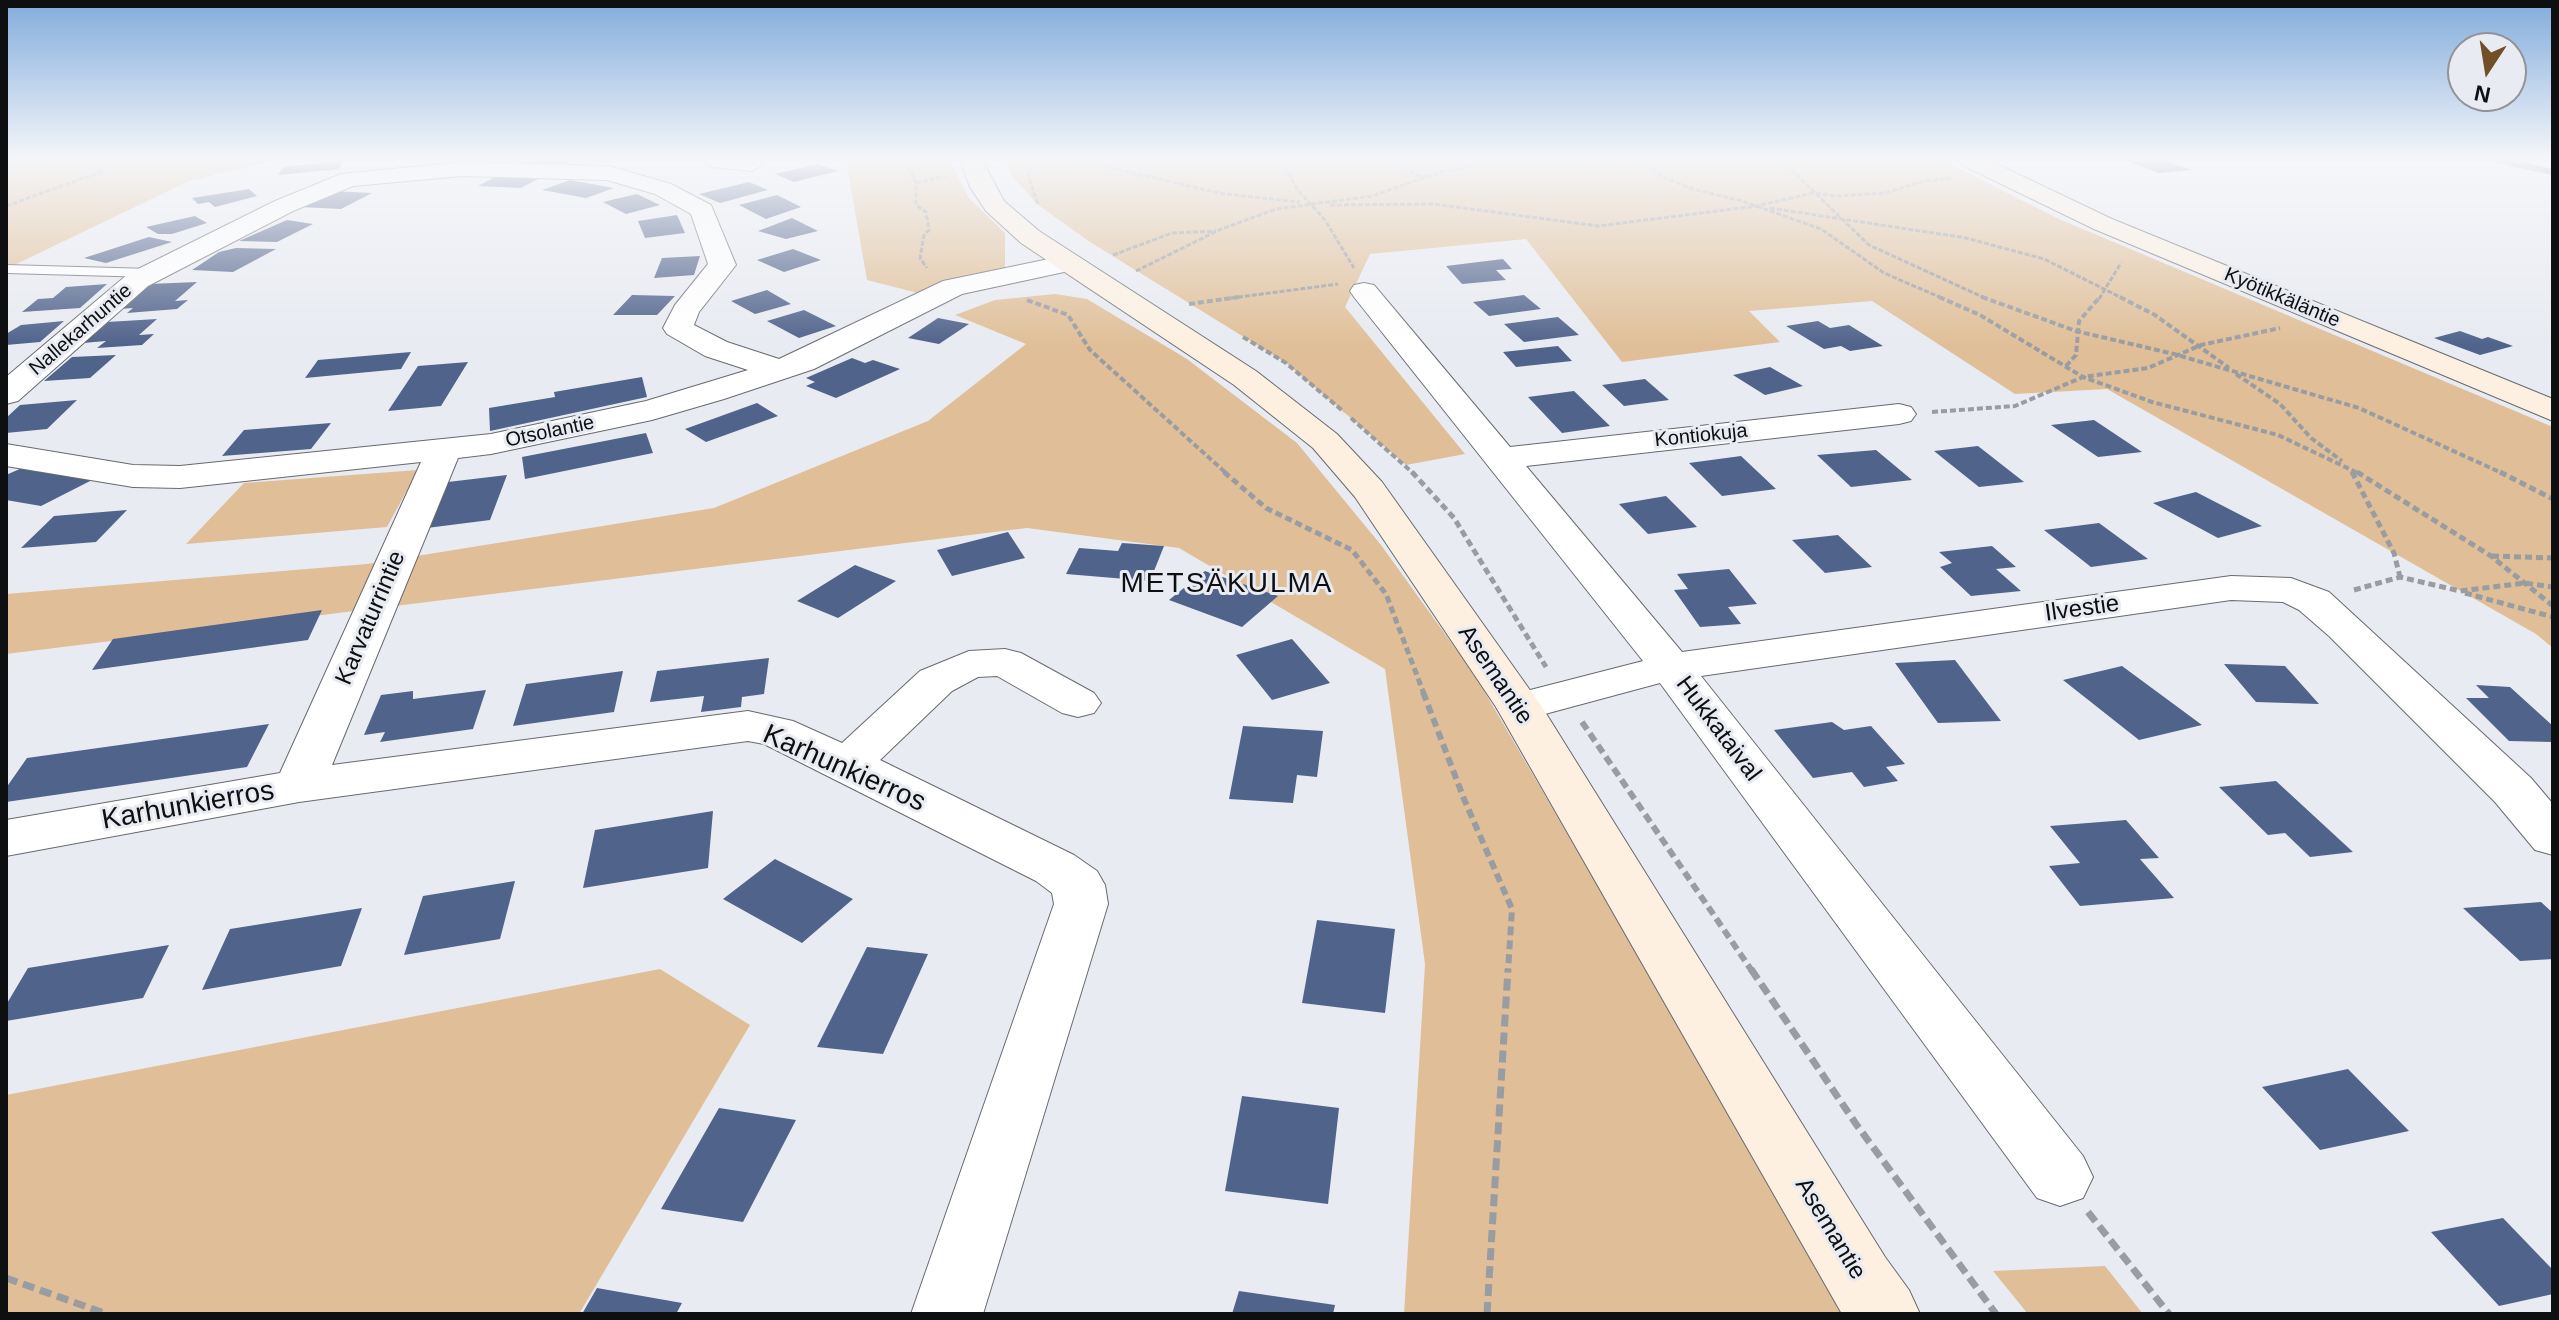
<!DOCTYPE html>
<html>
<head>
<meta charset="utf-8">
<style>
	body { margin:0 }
	#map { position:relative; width:2559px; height:1320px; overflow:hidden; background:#e8ebf1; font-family:Arial,sans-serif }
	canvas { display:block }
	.frame { position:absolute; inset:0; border:8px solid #0e0f11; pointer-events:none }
	.north { position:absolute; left:2447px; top:32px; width:80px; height:80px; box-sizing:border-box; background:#e8ebf1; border:2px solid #919397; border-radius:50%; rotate:192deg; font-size:22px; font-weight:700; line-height:32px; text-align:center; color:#0e0f11 }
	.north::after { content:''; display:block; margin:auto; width:28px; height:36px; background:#715027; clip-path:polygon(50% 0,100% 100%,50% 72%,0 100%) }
</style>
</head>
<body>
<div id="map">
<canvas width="2559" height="1320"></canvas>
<div class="frame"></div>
<div class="north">N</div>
</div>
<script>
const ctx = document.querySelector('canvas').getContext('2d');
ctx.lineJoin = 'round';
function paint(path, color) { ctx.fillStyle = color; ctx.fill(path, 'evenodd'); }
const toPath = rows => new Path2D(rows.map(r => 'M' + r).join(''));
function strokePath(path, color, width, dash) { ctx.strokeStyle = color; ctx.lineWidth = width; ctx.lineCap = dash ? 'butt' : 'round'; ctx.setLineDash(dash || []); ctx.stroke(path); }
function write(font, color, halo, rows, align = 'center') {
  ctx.font = font + ' Arial,sans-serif'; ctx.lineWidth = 6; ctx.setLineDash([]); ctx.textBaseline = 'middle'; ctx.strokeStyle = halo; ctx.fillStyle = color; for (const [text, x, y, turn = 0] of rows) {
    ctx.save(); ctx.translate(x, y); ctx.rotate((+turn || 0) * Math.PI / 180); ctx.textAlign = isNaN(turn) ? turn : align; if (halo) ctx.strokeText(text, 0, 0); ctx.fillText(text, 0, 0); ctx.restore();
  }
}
paint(toPath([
	[6,160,278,160,189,181,6,269],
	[846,160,950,160,969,198,1005,233,1005,270,918,293,867,280],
	[1005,160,1942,160,2059,219,2553,427,2553,648,2536,634,2107,389,2015,394,1872,301,1749,311,1780,342,1622,362,1526,239,1370,254,1345,307,1465,454,1406,465,1286,363,1090,242,1038,205,1013,177],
	[1055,294,1087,299,1187,359,1297,443,1381,545,1476,677,1811,1252,1854,1314,1404,1314,1425,964,1385,669,1179,548,1027,528,6,654,6,594,367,564,714,508,928,421,1026,344,955,315,995,300],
	[418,470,387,527,186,544,244,483],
	[660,969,750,1025,579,1314,6,1314,6,1095],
	[2105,1266,2143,1314,2028,1314,1993,1271]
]), '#e0bf98');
strokePath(toPath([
	[2497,160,2553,172]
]), '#657492', 6);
paint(toPath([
	[534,160,573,160,564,165,528,163],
	[2125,160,2163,160,2191,170,2159,173],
	[343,161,339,169,278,175,283,167],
	[818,164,838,171,794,182,775,174],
	[497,176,540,178,521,188,478,186],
	[570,180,614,188,586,198,542,190],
	[749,182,768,190,720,203,699,194],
	[249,189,257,196,215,207,209,202,198,204,192,198],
	[333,191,372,193,341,209,301,207],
	[637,194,660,205,626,214,603,202],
	[777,195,801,207,766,219,739,205],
	[677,215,685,233,645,238,638,221],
	[195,216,207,223,172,234,158,234,146,227],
	[792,218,818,231,786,239,758,231],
	[287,220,313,224,277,242,239,241],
	[149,237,172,242,106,263,84,258],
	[236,248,276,249,233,272,192,270,219,252],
	[793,249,821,260,784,272,757,260],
	[700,256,694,275,654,278,662,258],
	[1503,259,1512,269,1496,270,1506,280,1462,284,1446,266],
	[197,282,175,301,188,300,177,309,127,313,133,308,119,309,149,284],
	[107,284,80,308,22,312,38,299,53,298,66,287],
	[767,290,791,304,755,314,731,301],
	[632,295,675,296,657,315,613,315],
	[1524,295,1541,309,1489,316,1473,302],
	[804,310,836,326,799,338,767,321],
	[1558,317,1579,335,1524,342,1504,324],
	[938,318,969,324,939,344,908,338],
	[157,319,139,335,154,334,142,345,97,348,106,341,83,343,107,322],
	[64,321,40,342,6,345,6,334,21,325],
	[1818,321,1830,328,1849,325,1883,346,1850,351,1841,346,1824,349,1786,326],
	[2460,331,2482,339,2488,337,2513,346,2480,355,2434,338],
	[1558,346,1572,361,1516,367,1503,352],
	[411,352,401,369,305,378,318,360],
	[116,355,90,378,44,381,72,357],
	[852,358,865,363,873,360,900,369,836,398,806,386,815,382,806,378],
	[468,362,441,406,388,411,418,366],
	[1770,367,1803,386,1765,395,1733,375],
	[642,377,647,397,490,431,489,408,555,397,554,392],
	[1645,379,1669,400,1624,406,1602,385],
	[1574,391,1610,426,1562,433,1528,397],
	[77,400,47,429,6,433,6,418,20,405],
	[757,403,778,416,706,442,685,429],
	[2094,420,2142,452,2098,457,2051,425],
	[331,423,311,449,222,456,244,430],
	[646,433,653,453,525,479,522,457],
	[1978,446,2024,482,1979,487,1934,451],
	[1876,450,1912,480,1851,487,1817,455],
	[1741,456,1776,489,1722,496,1689,463],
	[22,468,94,479,41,506,6,500,6,475],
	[507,475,490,520,427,528,448,482],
	[2196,492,2262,526,2218,538,2153,503],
	[1666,496,1697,527,1648,534,1619,504],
	[127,510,96,542,21,548,54,516],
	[2099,523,2148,559,2091,567,2044,530],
	[1008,532,1025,558,952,576,937,550],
	[1838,535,1872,567,1825,573,1792,540],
	[1122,543,1164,546,1150,581,1066,574,1079,548,1118,551],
	[1992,546,2016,567,1996,569,2021,591,1971,596,1940,567,1952,563,1939,552],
	[855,565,896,581,838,618,797,601],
	[1729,569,1757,604,1728,607,1741,624,1700,627,1674,590,1688,589,1677,574],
	[1205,571,1278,596,1242,627,1169,600],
	[322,610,308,640,92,670,113,639],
	[1292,639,1330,683,1272,700,1236,655],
	[769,658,764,694,742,697,741,707,701,712,704,696,650,702,657,671],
	[1955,660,2001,721,1938,723,1895,663],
	[2224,664,2285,666,2319,704,2256,702],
	[2122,666,2202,725,2139,740,2063,680],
	[623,671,614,712,513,726,526,684],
	[2476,685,2510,687,2553,726,2553,742,2509,741,2466,698,2489,698],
	[486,690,473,729,380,742,385,732,364,735,381,695,413,691,413,699],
	[1832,722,1844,730,1871,726,1905,764,1886,767,1898,781,1864,787,1852,772,1813,778,1774,730],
	[269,724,247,767,6,802,6,788,27,758],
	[1243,726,1323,731,1317,777,1297,775,1293,803,1229,799],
	[2276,781,2353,852,2310,857,2285,833,2268,835,2219,787],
	[713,811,708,868,583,888,595,830],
	[2126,820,2159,858,2140,859,2174,898,2080,906,2049,866,2080,863,2050,826],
	[775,859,853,899,802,943,723,899],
	[515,881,500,939,404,955,423,896],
	[2541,902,2553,913,2553,959,2520,961,2463,908],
	[362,908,341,966,202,990,230,929],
	[1317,920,1395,929,1385,1013,1302,1003],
	[169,945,143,998,6,1021,6,1005,28,968],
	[867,947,928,954,883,1054,817,1047],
	[2348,1069,2409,1131,2320,1150,2262,1087],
	[1242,1096,1339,1108,1328,1204,1225,1191],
	[719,1108,796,1120,743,1222,661,1209],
	[2503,1218,2553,1270,2553,1294,2499,1306,2431,1232],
	[597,1288,682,1303,676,1314,582,1314],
	[1239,1291,1335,1305,1333,1314,1232,1314]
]), '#50638b');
const lane = toPath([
	[6,265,152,269,159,273,152,277,6,273,6,265]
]);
const street = toPath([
	[702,160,760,160,763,164,752,171,713,167,702,160],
	[462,162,609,166,671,184,711,205,736,265,699,312,694,325,727,342,779,359,943,281,1068,255,1078,257,1082,263,1078,269,962,294,814,369,724,399,652,420,491,454,458,458,332,765,748,711,793,721,842,743,920,671,969,651,1005,649,1021,653,1094,693,1101,703,1094,713,1078,717,1062,713,997,676,978,677,952,691,880,760,1074,855,1097,871,1105,885,1108,904,983,1314,911,1314,1054,904,1052,893,1036,881,764,744,748,741,299,802,6,856,6,820,280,773,421,462,180,488,133,487,6,466,6,444,133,465,180,466,491,434,646,401,748,370,705,356,667,334,663,328,675,305,708,264,691,214,655,194,607,180,462,176,353,186,293,211,148,286,18,401,6,404,6,377,128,274,275,201,341,174,462,162],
	[1364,283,1374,285,1510,447,1899,404,1911,407,1916,414,1911,421,1899,424,1526,466,1682,652,2231,576,2291,578,2329,592,2531,778,2553,804,2553,855,2535,850,2495,802,2329,636,2299,610,2283,602,2231,600,1701,676,2083,1156,2093,1177,2083,1198,2060,1206,2037,1198,1660,683,1519,721,1503,717,1496,707,1503,697,1643,661,1354,297,1350,291,1354,285,1364,283]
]);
const secondary = toPath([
	[960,160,982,160,1004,201,1039,231,1256,371,1337,434,1382,482,1542,707,1885,1257,1909,1290,1920,1314,1842,1314,1496,707,1355,497,1313,448,1234,385,1021,243,986,211,970,187,960,160],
	[1959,160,1988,160,2112,219,2553,399,2553,421,2094,229,1962,165,1959,160]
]);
strokePath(lane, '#676a6f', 2);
strokePath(street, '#676a6f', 2);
strokePath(secondary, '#676a6f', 2);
strokePath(toPath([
	[913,160,909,168,916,183,916,205,926,212,929,230,924,235,920,258,927,268],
	[1035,160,1028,175,1038,205],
	[1077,160,1224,194,1300,202],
	[1282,160,1297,189,1325,220,1354,268],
	[1392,160,1424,179],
	[1641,160,1665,178,1693,189,1742,201,1821,229,1884,273,1944,299],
	[1781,160,1869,245,1987,299],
	[6,164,45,160],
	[916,183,946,176],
	[1330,205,1434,204,1598,226,1757,206,1813,193,1837,196,1885,193,1925,181,1953,178],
	[6,206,103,171,83,165,85,160],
	[1770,208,1966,238,2044,259,2124,299],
	[1113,255,1172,233,1216,231],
	[1136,271,1219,230,1276,209,1372,196,1444,171,1485,164,1613,160],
	[1224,299,1338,284],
	[2099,299,2121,263]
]), '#999ca0', 3, [5, 2]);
strokePath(toPath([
	[1939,297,1980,315,2083,377,2152,402,2278,435,2360,474],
	[1982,297,2076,331,2174,354,2359,408,2504,474],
	[2120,297,2155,315,2229,368],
	[1027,300,1068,315,1090,350,1227,474],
	[1189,304,1239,297],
	[1243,337,1286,363,1344,412],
	[2066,366,2076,355,2079,321,2100,297],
	[2236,374,2280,404,2311,438,2342,461],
	[1932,412,2015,406,2083,377,2148,368,2201,345,2280,328],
	[1351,418,1414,474],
	[2352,471,2353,474]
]), '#999ca0', 4, [6, 3]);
strokePath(toPath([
	[1224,472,1266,508,1352,550,1386,594,1424,694],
	[1412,472,1454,518,1546,667],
	[2352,472,2394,553,2400,577],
	[2357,472,2491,556,2553,606],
	[2500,472,2553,499],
	[2492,556,2553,558],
	[2354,590,2400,577,2460,591,2525,583,2553,587],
	[2465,593,2553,617]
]), '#999ca0', 5, [7, 4]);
strokePath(toPath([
	[1423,692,1464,799,1512,909,1508,971],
	[1582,722,1752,971]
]), '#999ca0', 6, [9, 5]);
strokePath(toPath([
	[1751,969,1856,1124,1996,1314],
	[2088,1212,2169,1314],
	[6,1278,107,1314],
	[1487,1314,1508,969]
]), '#999ca0', 7, [12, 6]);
paint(lane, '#fff');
paint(street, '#fff');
paint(secondary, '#fdf0e1');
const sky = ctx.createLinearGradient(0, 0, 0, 345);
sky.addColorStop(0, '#82acdc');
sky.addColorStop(0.46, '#f5f6f9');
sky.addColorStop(1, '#f5f6f900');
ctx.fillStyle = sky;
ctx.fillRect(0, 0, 2559, 345);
write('20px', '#0e0f11', '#e8ebf1', [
	["Kyötikkäläntie",2282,298,23],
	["Nallekarhuntie",81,330,-41],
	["Otsolantie",550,432,-12],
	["Kontiokuja",1701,436,-6]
]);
write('24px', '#0e0f11', '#e8ebf1', [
	["Ilvestie",2082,609,-8],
	["Karvaturrintie",371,618,-67],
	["Asemantie",1495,675,56],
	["Hukkataival",1718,729,53],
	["Asemantie",1830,1229,59]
]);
ctx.letterSpacing = '2px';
write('28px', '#0e0f11', '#e8ebf1', [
	["METSÄKULMA",1227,584]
]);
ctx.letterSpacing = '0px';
write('28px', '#0e0f11', '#e8ebf1', [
	["Karhunkierros",844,769,24],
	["Karhunkierros",188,806,-10]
]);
</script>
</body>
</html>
